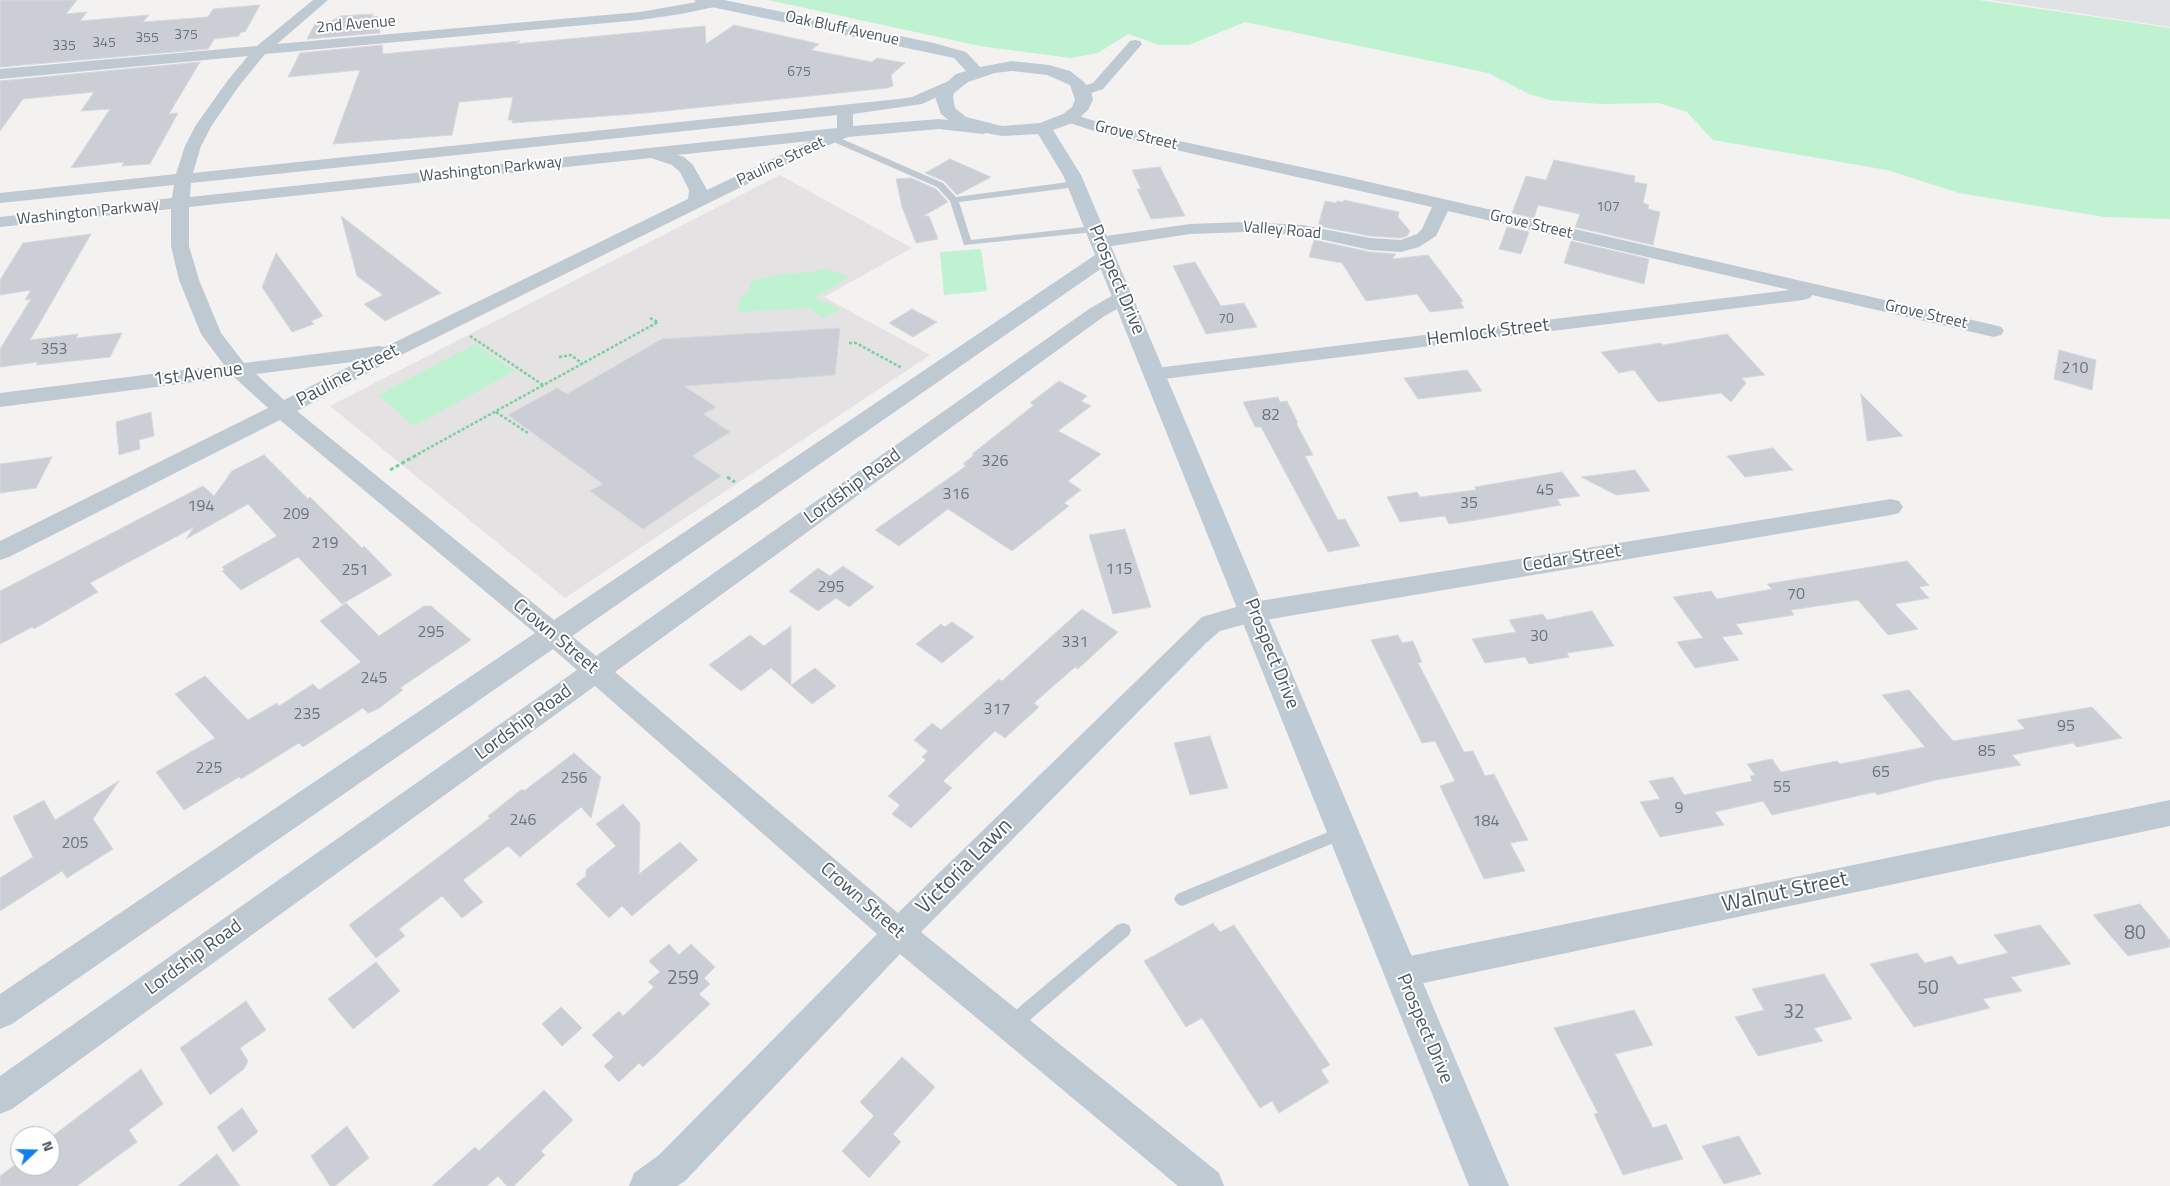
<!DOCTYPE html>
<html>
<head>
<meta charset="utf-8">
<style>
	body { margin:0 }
	#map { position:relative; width:2170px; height:1186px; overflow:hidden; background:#f4f1f1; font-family:"Titillium Web",sans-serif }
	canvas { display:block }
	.north { position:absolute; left:10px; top:1126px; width:50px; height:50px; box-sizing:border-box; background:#fff; border:1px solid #b6bbbf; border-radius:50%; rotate:69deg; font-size:14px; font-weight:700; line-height:20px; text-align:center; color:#485660 }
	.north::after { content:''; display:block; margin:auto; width:18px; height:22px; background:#107eef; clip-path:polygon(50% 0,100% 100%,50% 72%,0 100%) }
</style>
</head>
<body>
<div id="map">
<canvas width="2170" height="1186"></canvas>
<div class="north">N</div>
</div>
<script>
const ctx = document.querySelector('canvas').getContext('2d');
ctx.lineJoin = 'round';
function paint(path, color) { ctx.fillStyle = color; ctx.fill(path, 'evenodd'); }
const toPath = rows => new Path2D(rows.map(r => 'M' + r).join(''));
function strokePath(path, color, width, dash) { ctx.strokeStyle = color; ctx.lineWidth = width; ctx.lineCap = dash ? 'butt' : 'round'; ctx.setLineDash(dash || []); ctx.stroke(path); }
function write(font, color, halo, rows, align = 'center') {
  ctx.font = font + ' "Titillium Web",sans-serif'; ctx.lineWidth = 4; ctx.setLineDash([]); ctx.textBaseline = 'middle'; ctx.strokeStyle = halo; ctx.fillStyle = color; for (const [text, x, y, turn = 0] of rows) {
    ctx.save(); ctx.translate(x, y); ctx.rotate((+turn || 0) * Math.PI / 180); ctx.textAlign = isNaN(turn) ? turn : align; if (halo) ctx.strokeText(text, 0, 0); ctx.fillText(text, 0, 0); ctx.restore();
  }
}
paint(toPath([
	[780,175,912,248,824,297,930,355,565,598,330,406]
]), '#e5e2e3');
paint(toPath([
	[1990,0,2170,0,2170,27]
]), '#e0e3e6');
paint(toPath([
	[768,0,1979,0,2170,28,2170,219,2105,217,1959,193,1887,170,1713,140,1687,112,1659,103,1600,104,1549,100,1529,94,1488,73,1245,22,1189,45,1159,45,1128,34,1098,53,1070,58,980,46],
	[981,249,987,291,944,295,940,252],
	[824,268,850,277,814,298,841,309,823,318,808,308,737,312,740,297,746,295,752,281,773,275,811,272],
	[475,344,515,371,414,426,378,395]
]), '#bff2d0');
const building = toPath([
	[0,0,77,0,66,14,87,12,80,21,149,15,143,22,208,17,213,9,260,5,245,32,241,32,239,36,214,39,208,49,0,67,0,0],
	[373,14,372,17,377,16,380,33,307,39,316,22,332,21,340,16,373,14],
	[734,25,819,44,811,50,872,62,877,58,905,63,891,75,893,86,887,88,646,113,512,123,513,120,508,120,513,97,459,102,452,135,333,144,360,70,288,77,300,53,382,45,383,54,520,41,515,44,705,26,706,44,734,25],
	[200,62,169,114,178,113,150,164,122,166,124,162,71,168,110,109,81,111,94,92,23,99,0,131,0,81,200,62],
	[950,159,991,177,957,195,944,181,925,173,950,159],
	[1554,160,1635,176,1634,182,1647,184,1643,203,1649,205,1648,209,1660,212,1653,245,1575,227,1580,214,1538,205,1534,218,1512,213,1526,176,1546,180,1554,160],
	[1160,167,1185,216,1151,219,1137,189,1141,189,1132,170,1160,167],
	[911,178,936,189,948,202,923,216,929,216,938,239,916,243,902,207,896,179,911,178],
	[1344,200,1399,212,1398,217,1410,231,1407,236,1401,238,1370,236,1318,226,1325,201,1336,203,1337,201,1343,202,1344,200],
	[341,216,441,293,385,321,364,304,383,295,357,276,341,216],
	[1507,227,1529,232,1521,254,1499,249,1507,227],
	[91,234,30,340,78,334,76,338,122,333,110,357,36,365,38,362,0,367,0,349,31,299,25,300,31,290,0,295,0,280,23,243,91,234],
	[1314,240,1370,252,1396,254,1392,259,1428,255,1463,301,1460,302,1464,308,1430,312,1417,294,1366,301,1342,263,1309,257,1314,240],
	[1571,241,1649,259,1644,284,1564,263,1571,241],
	[276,253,323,316,311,321,314,324,292,332,262,287,276,253],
	[1195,262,1221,306,1244,303,1257,327,1206,334,1173,266,1195,262],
	[912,309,937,322,913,337,889,323,912,309],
	[840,328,835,375,684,386,716,407,703,414,730,432,692,456,721,476,643,529,590,491,603,484,508,415,557,388,567,394,662,339,840,328],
	[1727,334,1765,375,1742,378,1746,383,1731,402,1721,393,1658,402,1634,370,1619,373,1601,352,1661,343,1663,345,1727,334],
	[2059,350,2096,360,2092,390,2054,379,2059,350],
	[1467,370,1482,391,1418,399,1404,378,1467,370],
	[1059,381,1087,396,1081,401,1091,406,1058,431,1101,454,1068,481,1081,490,1064,503,1069,506,1012,551,948,509,899,546,875,530,966,466,963,464,974,455,972,454,1034,405,1030,403,1059,381],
	[1861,394,1903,436,1867,441,1861,394],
	[1278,397,1280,402,1287,401,1298,423,1296,423,1313,455,1305,456,1338,520,1345,519,1360,546,1328,552,1261,427,1255,427,1243,402,1278,397],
	[151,412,154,436,139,440,140,449,119,455,116,422,151,412],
	[1773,448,1793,470,1745,477,1727,456,1773,448],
	[264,455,308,499,310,497,362,548,364,546,392,575,342,604,298,557,241,590,222,571,225,570,222,567,277,536,248,504,186,539,194,527,90,583,98,592,34,629,32,627,0,644,0,591,203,486,214,496,232,471,264,455],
	[52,457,36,488,0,493,0,464,52,457],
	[1635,470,1650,491,1616,495,1581,477,1635,470],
	[1562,472,1580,496,1557,499,1561,505,1476,520,1449,524,1445,516,1400,522,1387,497,1417,492,1420,497,1476,490,1475,487,1562,472],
	[1125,529,1151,607,1113,614,1089,535,1125,529],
	[1907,561,1929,585,1919,587,1929,598,1895,604,1918,629,1888,635,1858,600,1791,610,1794,615,1736,624,1743,634,1722,637,1739,660,1695,668,1677,642,1703,638,1673,597,1711,591,1717,599,1772,589,1767,584,1907,561],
	[843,566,874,587,849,607,836,598,818,611,789,591,818,568,830,576,843,566],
	[346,603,379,636,424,606,431,606,471,640,400,688,403,690,378,709,368,713,363,708,303,747,299,743,241,779,239,777,184,810,156,772,215,738,175,694,205,676,248,720,277,703,279,706,313,684,319,690,361,662,320,621,346,603],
	[1082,609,1118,632,1078,669,1075,667,1034,703,1039,707,1005,738,995,731,943,781,952,788,911,828,892,814,900,805,888,796,926,760,922,757,928,751,914,740,932,723,941,730,999,679,1002,681,1082,609],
	[1592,611,1614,646,1567,653,1569,657,1529,664,1525,657,1485,663,1472,639,1516,632,1509,620,1543,614,1547,620,1592,611],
	[952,622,974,637,942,663,916,644,941,624,945,627,952,622],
	[791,626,791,685,815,668,836,686,812,704,771,668,741,691,709,665,750,635,764,646,791,626],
	[1398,635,1402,643,1413,641,1422,662,1418,663,1464,752,1473,751,1485,776,1494,774,1528,840,1510,843,1525,871,1484,879,1440,786,1455,781,1435,741,1422,743,1371,640,1398,635],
	[1909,690,1953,741,2025,729,2017,720,2092,707,2122,738,2077,747,2073,743,2012,755,2021,765,1936,780,1877,795,1875,792,1772,815,1763,801,1715,812,1724,825,1660,837,1640,802,1660,799,1649,781,1673,777,1684,795,1752,781,1750,776,1755,775,1747,764,1772,759,1781,772,1837,761,1840,764,1925,747,1882,695,1909,690],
	[1210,736,1228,788,1190,795,1174,743,1210,736],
	[574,753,601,777,591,818,581,807,520,857,508,846,463,880,483,902,462,918,442,896,399,929,405,936,376,958,349,925,490,818,488,816,522,789,524,791,574,753],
	[119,781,93,819,113,849,67,878,62,871,0,911,0,878,33,857,13,817,44,800,55,820,119,781],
	[623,804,640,823,639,874,680,842,698,860,632,916,622,906,609,918,576,884,586,876,586,870,616,846,596,824,623,804],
	[2140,904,2170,940,2170,947,2128,956,2093,915,2140,904],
	[1213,923,1220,932,1234,925,1330,1065,1321,1070,1329,1082,1279,1113,1272,1101,1260,1108,1202,1018,1186,1027,1144,961,1213,923],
	[2040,925,2071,964,2011,977,2022,991,1983,999,1990,1008,1914,1027,1870,964,1917,953,1925,963,1952,956,1958,965,2008,953,1994,935,2040,925],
	[669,944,679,955,691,944,715,967,704,978,710,984,699,994,710,1004,643,1067,639,1063,619,1082,604,1066,614,1057,592,1035,619,1011,623,1016,654,987,648,982,660,972,649,961,669,944],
	[376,962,400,991,353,1029,328,999,376,962],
	[1824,974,1852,1019,1814,1028,1823,1041,1758,1056,1735,1017,1764,1010,1752,989,1824,974],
	[246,1001,266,1030,240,1048,248,1061,244,1069,210,1095,180,1048,246,1001],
	[561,1007,582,1028,562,1046,542,1024,561,1007],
	[1634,1010,1653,1045,1615,1054,1653,1128,1666,1124,1683,1159,1623,1175,1594,1114,1598,1113,1554,1028,1634,1010],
	[902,1057,935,1087,893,1134,901,1142,869,1178,842,1151,874,1116,860,1102,902,1057],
	[141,1069,163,1104,129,1130,137,1142,77,1186,0,1186,0,1176,20,1161,20,1166,50,1166,50,1138,141,1069],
	[544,1090,573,1120,541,1151,545,1155,514,1186,507,1186,498,1176,487,1186,432,1186,475,1147,479,1151,544,1090],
	[242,1108,258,1132,233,1152,217,1127,242,1108],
	[347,1126,369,1158,335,1186,330,1186,311,1156,347,1126],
	[1739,1136,1761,1174,1724,1184,1702,1146,1739,1136],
	[217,1154,240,1186,178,1186,217,1154]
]);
paint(building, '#cbced4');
strokePath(building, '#d5d8dd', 1);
strokePath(toPath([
	[470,336,543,385],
	[849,343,856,343,902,368],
	[559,357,571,355,583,364],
	[496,412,528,433],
	[418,454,658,322,650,318]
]), '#75d29f', 2.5, [3, 2]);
strokePath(toPath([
	[390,470,420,453],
	[727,477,735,482]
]), '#75d29f', 3, [4, 2.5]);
paint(toPath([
	[820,132,826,132,943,183,956,197,1076,181,1080,184,1076,187,959,202,971,240,1094,226,1099,229,1094,232,964,245,950,201,937,187,820,136,820,132],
	[1343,826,1348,827,1350,832,1348,837,1182,906,1177,904,1174,899,1177,894,1343,826],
	[1123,923,1129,925,1131,930,1129,935,1017,1031,1011,1033,1005,1031,1003,1025,1005,1019,1117,925,1123,923]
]), '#bec9d1');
paint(toPath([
	[313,0,328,0,277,44,640,12,708,0,719,0,721,3,719,6,681,14,640,20,265,54,239,86,212,125,201,146,193,173,899,99,912,97,951,80,956,82,959,85,956,88,922,104,853,114,853,126,939,119,983,124,989,126,991,129,989,132,983,134,939,129,848,137,810,153,403,354,297,411,554,620,1098,253,1105,251,1112,253,1114,257,1112,261,572,636,596,656,1089,309,1115,294,1122,292,1129,294,1132,298,1129,302,1103,317,615,672,898,913,1202,617,1253,602,1891,499,1899,501,1903,507,1899,513,1891,515,1253,622,1220,631,1206,643,921,932,1219,1173,1224,1186,1178,1186,900,954,685,1181,677,1186,629,1186,634,1173,659,1155,877,934,595,686,12,1109,0,1114,0,1076,577,670,553,649,12,1024,0,1029,0,994,535,633,280,420,9,557,0,560,0,541,268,408,234,377,0,407,0,393,224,365,201,334,179,280,171,246,171,209,0,227,0,217,172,198,174,185,0,203,0,193,176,174,185,146,196,125,228,80,248,56,0,79,0,69,257,46,313,0],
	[837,115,837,128,190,197,191,183,837,115],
	[810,141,707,190,693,165,684,157,677,155,810,141],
	[651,158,672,165,680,172,689,190,688,199,385,347,379,346,244,363,221,333,199,280,189,246,189,207,651,158],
	[360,361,284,400,256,374,360,361],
	[1135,40,1140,41,1142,44,1103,89,1082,96,1076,94,1074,91,1076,88,1093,83,1130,41,1135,40],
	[1069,113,1114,127,1343,176,1994,325,2001,327,2004,331,2001,335,1994,337,1812,295,1810,298,1803,300,1155,380,1148,379,1145,374,1148,369,1790,290,1448,211,1436,236,1419,247,1401,252,1370,250,1302,235,1245,232,1190,234,1099,248,1092,246,1090,242,1092,238,1190,224,1245,222,1302,225,1370,238,1401,240,1417,234,1422,229,1432,207,1104,134,1063,121,1061,118,1063,115,1069,113],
	[2170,800,2170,826,1400,988,1389,984,1384,973,1389,962,1400,958,2170,800]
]), '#bec9d1');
paint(toPath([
	[694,0,724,0,934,43,966,52,980,67,1012,61,1049,65,1070,71,1084,82,1091,91,1093,100,1088,110,1075,122,1053,130,1081,175,1509,1186,1469,1186,1063,175,1038,134,1002,136,971,130,954,125,941,114,935,97,937,91,956,74,966,71,954,58,702,5,697,3,694,0],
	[1012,71,1047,75,1070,85,1075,100,1072,107,1063,114,1040,123,1002,126,966,117,955,108,953,97,954,93,968,82,995,73,1012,71]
]), '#becbd5');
write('14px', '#69747d', null, [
	["375",186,36],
	["355",147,39],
	["345",104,44],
	["335",64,47],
	["675",799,73],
	["107",1608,208],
	["70",1226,320]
]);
write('16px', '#485660', '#fff', [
	["2nd Avenue",356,25,-5],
	["Oak Bluff Avenue",842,29,12],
	["Grove Street",1136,136,13],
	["Pauline Street",781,162,-25],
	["Washington Parkway",491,170,-6],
	["Washington Parkway",88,213,-6],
	["Grove Street",1531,225,13],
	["Valley Road",1282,231,5],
	["Grove Street",1926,315,13]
]);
write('16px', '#69747d', null, [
	["353",54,350],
	["210",2075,369],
	["82",1271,416],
	["326",995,462],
	["45",1545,491],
	["316",956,495],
	["35",1469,504],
	["194",201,507],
	["209",296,515],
	["219",325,544],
	["115",1119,570],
	["251",355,571],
	["295",831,588],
	["70",1796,595],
	["295",431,633],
	["30",1539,637],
	["331",1075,643],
	["245",374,679],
	["317",997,710],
	["235",307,715],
	["95",2066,727],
	["85",1987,752],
	["225",209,769],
	["65",1881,773],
	["256",574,779],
	["55",1782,788],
	["9",1679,809],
	["246",523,821],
	["184",1486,822],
	["205",75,844]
]);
write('19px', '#485660', '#fff', [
	["Prospect Drive",1116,280,67],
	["Hemlock Street",1488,333,-7],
	["1st Avenue",198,375,-7],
	["Pauline Street",348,376,-28],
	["Lordship Road",853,487,-36],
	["Cedar Street",1572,559,-9],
	["Crown Street",555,637,40],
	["Prospect Drive",1271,654,68],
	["Lordship Road",524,723,-36],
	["Crown Street",862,901,41],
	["Lordship Road",194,958,-36],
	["Prospect Drive",1424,1029,67]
]);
write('19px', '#69747d', null, [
	["80",2135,934],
	["259",683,979],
	["50",1928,989],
	["32",1794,1013]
]);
write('22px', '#485660', '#fff', [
	["Victoria Lawn",965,867,-45],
	["Walnut Street",1785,893,-12]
]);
</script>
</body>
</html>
